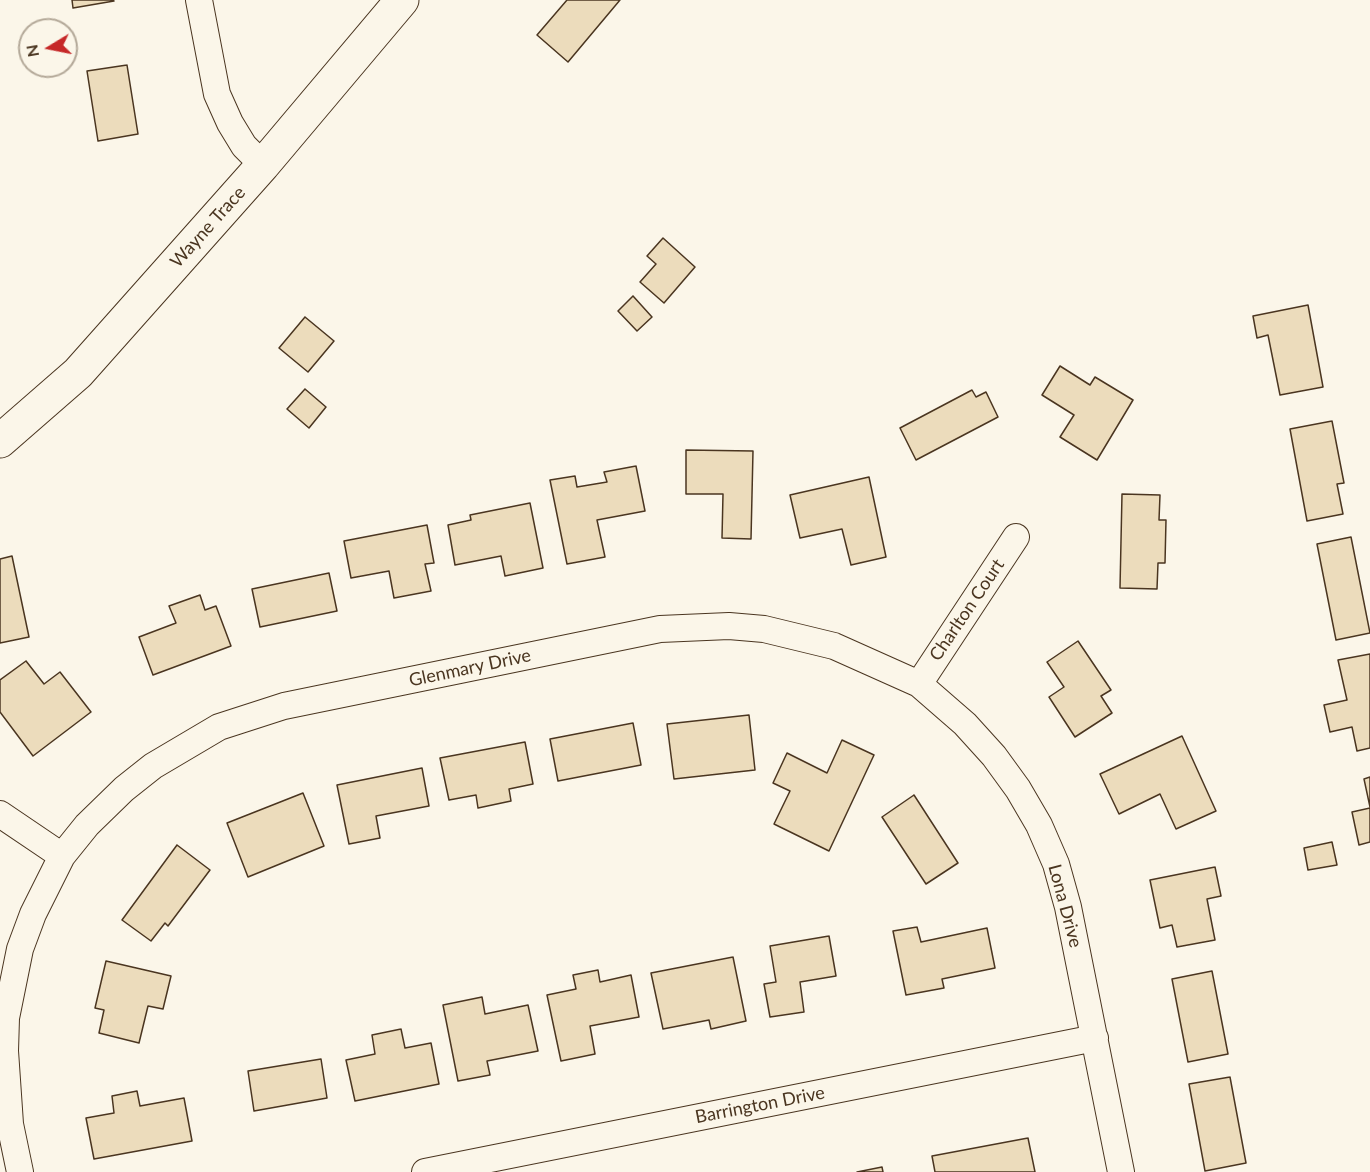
<!DOCTYPE html>
<html>
<head>
<meta charset="utf-8">
<style>
	body { margin:0 }
	#map { position:relative; width:1370px; height:1172px; overflow:hidden; background:#fbf6e9; font-family:Lato,sans-serif }
	canvas { display:block }
	.north { position:absolute; left:18px; top:18px; width:60px; height:60px; box-sizing:border-box; background:#fbf6e9; border:2px solid #b4a999; border-radius:50%; rotate:260deg; font-size:16px; font-weight:700; line-height:24px; text-align:center; color:#4a3520 }
	.north::after { content:''; display:block; margin:auto; width:21px; height:27px; background:#c62828; clip-path:polygon(50% 0,100% 100%,50% 72%,0 100%) }
</style>
</head>
<body>
<div id="map">
<canvas width="1370" height="1172"></canvas>
<div class="north">N</div>
</div>
<script>
const ctx = document.querySelector('canvas').getContext('2d');
ctx.lineJoin = 'round';
function paint(path, color) { ctx.fillStyle = color; ctx.fill(path, 'evenodd'); }
const toPath = rows => new Path2D(rows.map(r => 'M' + r).join(''));
function strokePath(path, color, width, dash) { ctx.strokeStyle = color; ctx.lineWidth = width; ctx.lineCap = dash ? 'butt' : 'round'; ctx.setLineDash(dash || []); ctx.stroke(path); }
function write(font, color, halo, rows, align = 'center') {
  ctx.font = font + ' Lato,sans-serif'; ctx.lineWidth = 4.5; ctx.setLineDash([]); ctx.textBaseline = 'middle'; ctx.strokeStyle = halo; ctx.fillStyle = color; for (const [text, x, y, turn = 0] of rows) {
    ctx.save(); ctx.translate(x, y); ctx.rotate((+turn || 0) * Math.PI / 180); ctx.textAlign = isNaN(turn) ? turn : align; if (halo) ctx.strokeText(text, 0, 0); ctx.fillText(text, 0, 0); ctx.restore();
  }
}
const building = toPath([
	[72,0,113,0,114,1,73,8,72,0],
	[567,0,620,0,568,62,537,35,567,0],
	[127,65,138,134,98,141,87,71,127,65],
	[663,238,695,267,664,303,640,282,656,264,647,256,663,238],
	[633,296,652,317,637,331,618,311,633,296],
	[1308,305,1323,387,1280,395,1268,335,1257,338,1253,316,1308,305],
	[305,317,334,341,308,372,279,348,305,317],
	[1060,366,1090,385,1095,377,1133,400,1097,460,1060,437,1074,415,1042,395,1060,366],
	[305,389,326,407,309,428,287,409,305,389],
	[972,390,976,397,986,392,998,417,916,460,900,428,972,390],
	[1332,421,1344,483,1337,484,1343,514,1307,521,1290,429,1332,421],
	[686,450,753,451,751,539,722,538,723,494,686,494,686,450],
	[636,466,645,511,597,520,605,557,567,564,550,480,575,476,577,487,607,482,604,472,636,466],
	[869,477,886,557,851,565,842,529,800,538,790,495,869,477],
	[1122,494,1160,495,1159,520,1166,520,1165,563,1158,563,1157,589,1120,588,1122,494],
	[530,503,543,568,505,576,501,556,455,565,448,525,471,520,470,515,530,503],
	[427,525,434,563,425,564,431,591,394,598,389,571,351,578,344,541,427,525],
	[1351,537,1370,633,1336,640,1317,544,1351,537],
	[12,556,29,637,0,643,0,559,12,556],
	[329,573,337,611,260,627,252,589,329,573],
	[200,595,205,610,216,606,231,646,153,675,139,637,176,623,169,606,200,595],
	[1078,641,1111,690,1101,696,1112,713,1075,737,1049,697,1064,687,1047,662,1078,641],
	[1370,654,1370,748,1357,751,1352,727,1330,732,1324,705,1347,700,1338,660,1370,654],
	[26,661,44,684,60,672,91,712,33,756,0,712,0,680,26,661],
	[749,715,755,770,674,779,667,724,749,715],
	[633,723,641,765,558,781,550,739,633,723],
	[1182,736,1216,811,1176,829,1160,794,1119,814,1100,774,1182,736],
	[842,740,874,755,829,851,774,824,790,791,773,783,787,753,827,773,842,740],
	[525,742,533,784,509,789,511,801,478,808,476,795,449,800,440,758,525,742],
	[422,768,429,806,376,816,380,838,349,844,337,785,422,768],
	[1370,777,1370,807,1364,779,1370,777],
	[303,793,324,846,248,877,227,823,303,793],
	[914,795,958,863,926,884,882,817,914,795],
	[1370,808,1370,842,1359,845,1352,812,1370,808],
	[1332,842,1337,865,1308,870,1304,848,1332,842],
	[177,845,210,870,168,926,165,923,151,941,122,920,177,845],
	[1215,867,1221,896,1207,899,1215,940,1177,947,1172,925,1160,928,1150,880,1215,867],
	[917,927,921,942,987,928,995,968,942,979,944,988,906,995,893,931,917,927],
	[829,936,836,976,800,982,804,1012,770,1017,764,984,776,982,770,946,829,936],
	[733,957,746,1021,711,1029,709,1020,663,1029,651,973,733,957],
	[106,961,171,976,163,1009,148,1006,139,1043,99,1033,104,1010,95,1008,106,961],
	[598,970,600,982,631,975,639,1017,590,1026,595,1054,561,1061,547,995,576,989,573,975,598,970],
	[1212,971,1228,1054,1188,1062,1172,979,1212,971],
	[482,997,485,1014,528,1005,538,1051,487,1061,490,1075,458,1081,443,1005,482,997],
	[401,1029,405,1048,431,1043,439,1084,355,1101,346,1060,375,1054,372,1035,401,1029],
	[321,1059,327,1098,254,1111,248,1071,321,1059],
	[1230,1077,1246,1163,1205,1171,1189,1084,1230,1077],
	[137,1091,140,1106,184,1098,192,1141,94,1159,86,1118,114,1113,112,1096,137,1091],
	[1028,1138,1035,1172,935,1172,932,1156,1028,1138],
	[882,1167,883,1172,857,1172,882,1167]
]);
paint(building, '#ecdcbc');
strokePath(building, '#4a3520', 1.5);
const street = toPath([
	[199,0,217,94,230,123,244,146,263,165],
	[919,684,1016,537],
	[0,814,62,856],
	[20,1172,10,1124,5,1051,6,1018,20,949,33,914,62,856,87,825,124,789,153,766,219,727,284,706,660,629,729,626,764,629,834,646,919,684,965,724,994,756,1018,789,1039,825,1056,864,1068,907,1121,1172],
	[425,1172,1095,1038]
]);
const secondary = toPath([
	[0,441,78,373,263,165,402,0]
]);
strokePath(street, '#4a3520', 28);
strokePath(secondary, '#4a3520', 35);
strokePath(street, '#fbf6e9', 26);
strokePath(secondary, '#fbf6e9', 33);
write('18px', '#4a3520', '#fbf6e9', [
	["Wayne Trace",208,227,-48],
	["Charlton Court",967,610,-56],
	["Glenmary Drive",470,668,-12],
	["Lona Drive",1065,906,75],
	["Barrington Drive",760,1105,-11]
]);
</script>
</body>
</html>
